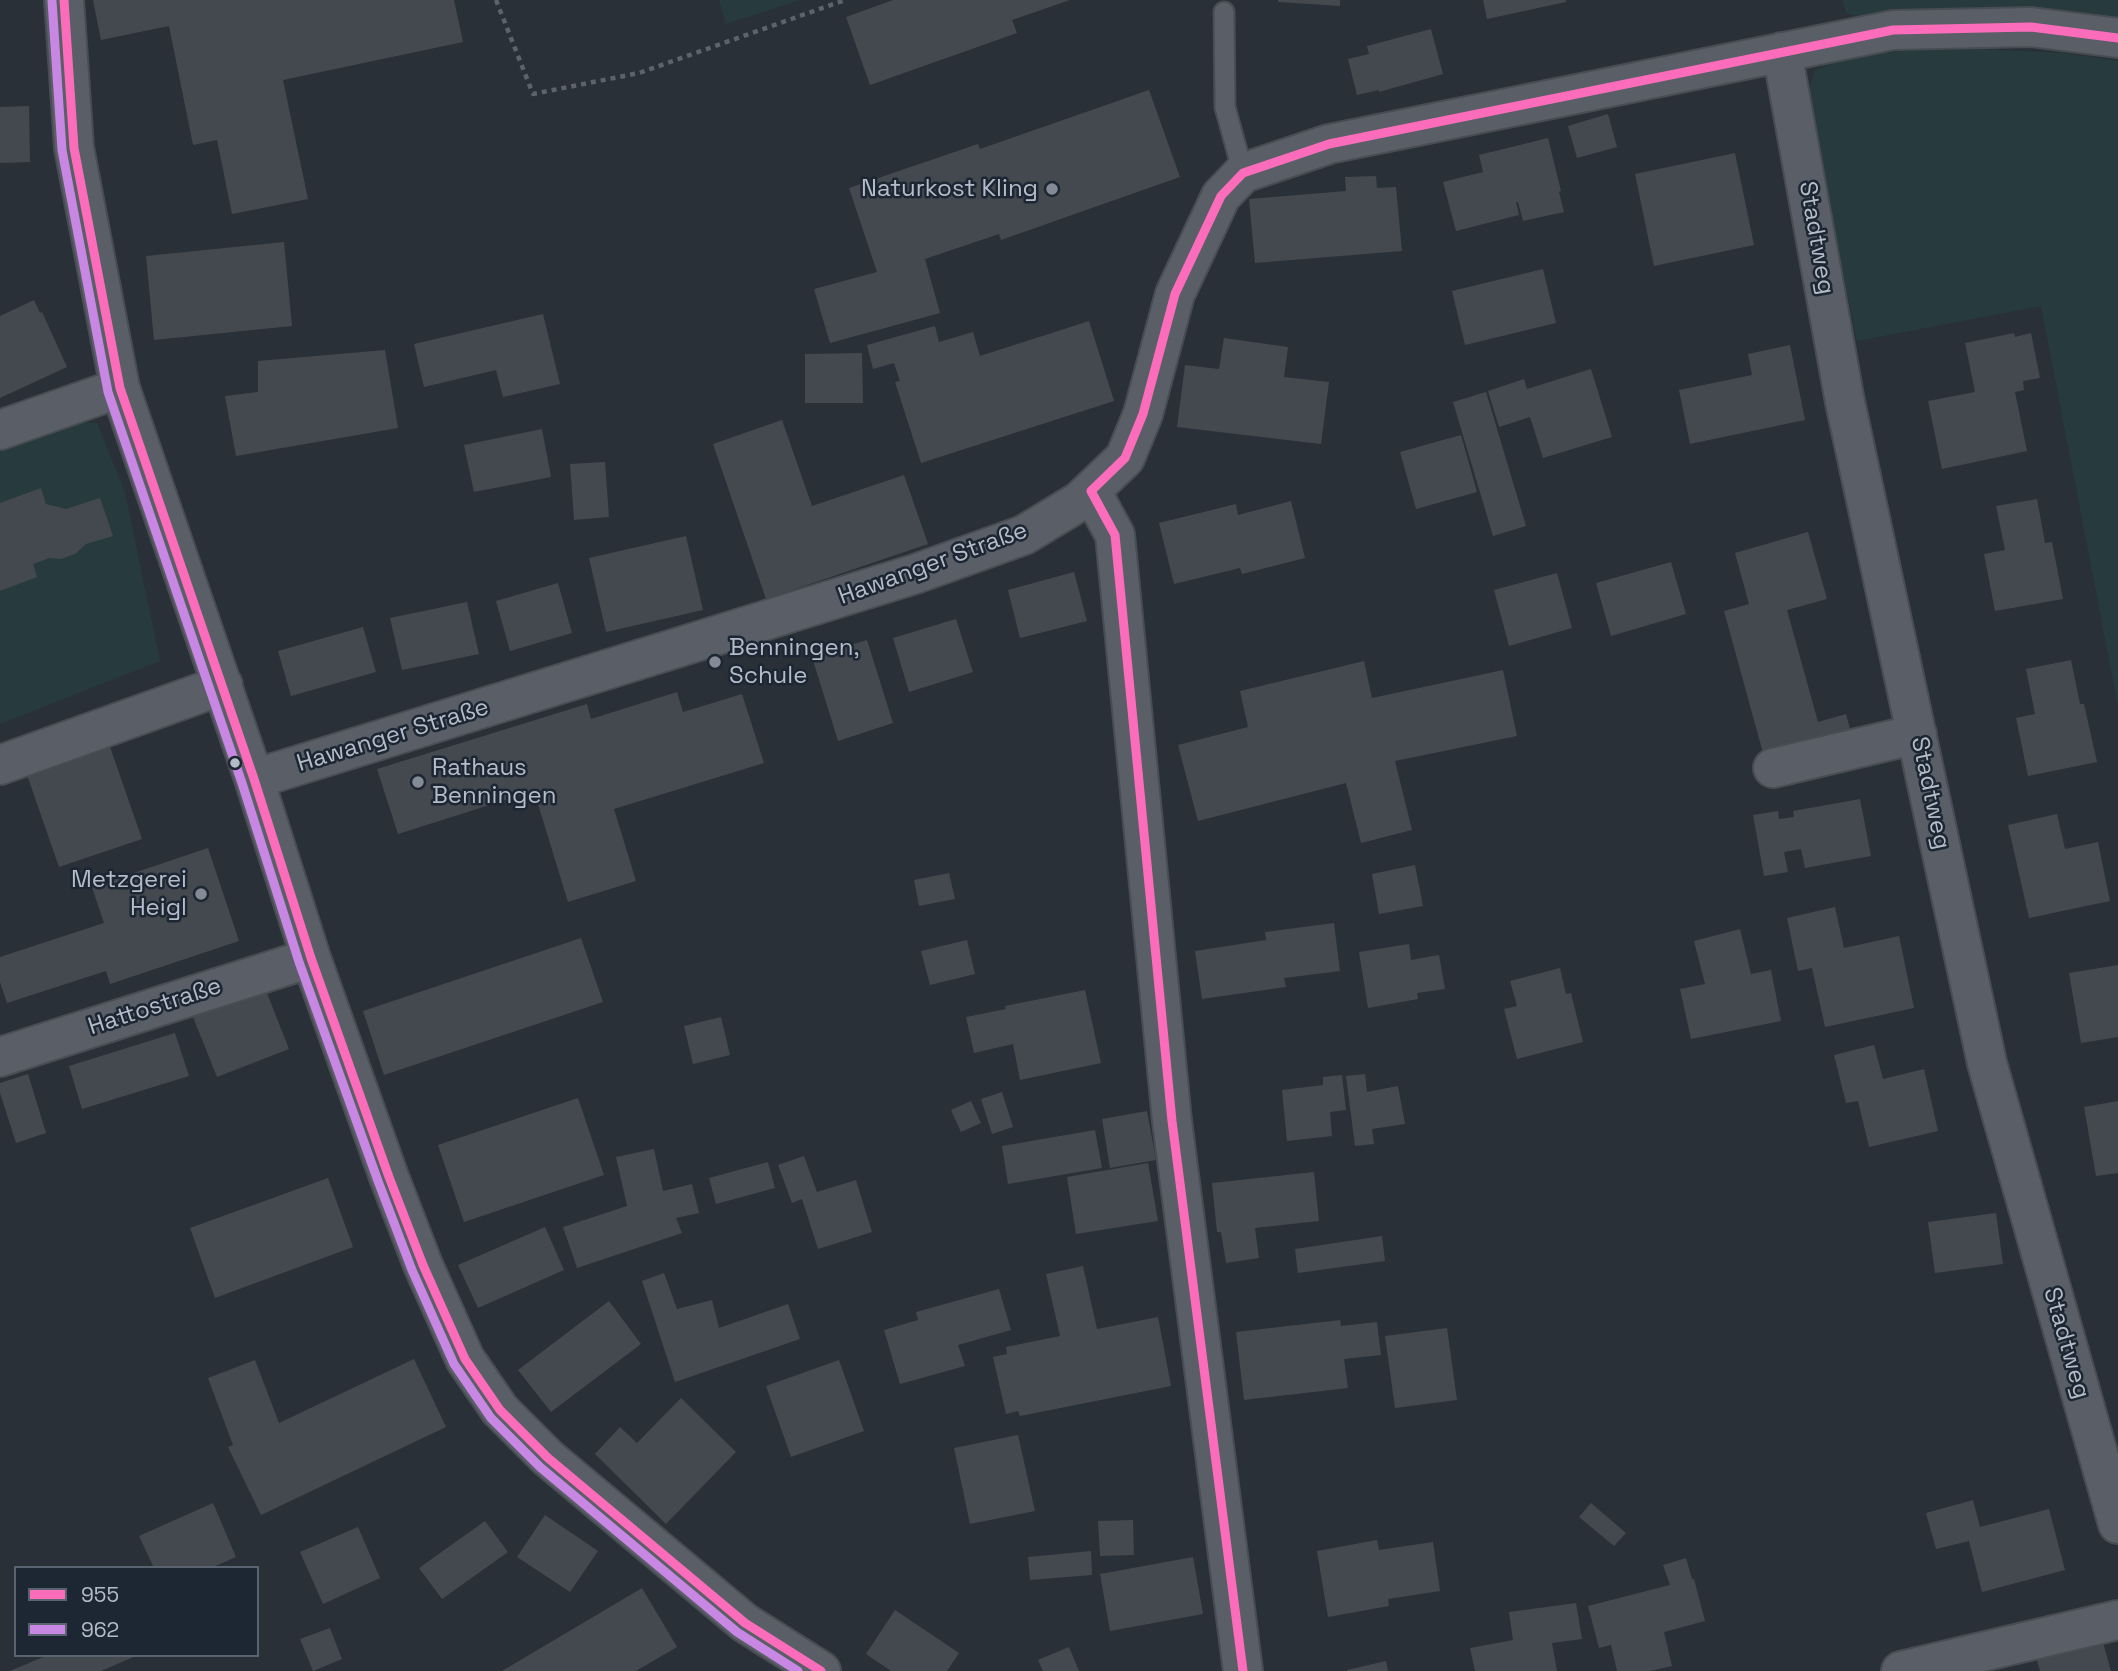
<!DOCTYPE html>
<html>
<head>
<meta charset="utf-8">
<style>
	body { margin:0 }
	#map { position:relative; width:2118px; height:1671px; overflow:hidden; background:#2a3038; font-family:"Space Grotesk",sans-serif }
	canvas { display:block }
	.legend { position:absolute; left:14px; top:1566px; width:245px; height:91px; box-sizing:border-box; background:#1d2633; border:2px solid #59626f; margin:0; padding:9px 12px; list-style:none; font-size:21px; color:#b4bcc9 }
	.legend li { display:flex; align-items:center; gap:14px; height:35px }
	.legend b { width:35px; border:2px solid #59626f }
</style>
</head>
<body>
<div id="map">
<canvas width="2118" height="1671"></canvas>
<ul class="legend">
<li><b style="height:9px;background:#fb6dba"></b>955</li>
<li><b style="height:9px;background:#c787e3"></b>962</li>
</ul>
</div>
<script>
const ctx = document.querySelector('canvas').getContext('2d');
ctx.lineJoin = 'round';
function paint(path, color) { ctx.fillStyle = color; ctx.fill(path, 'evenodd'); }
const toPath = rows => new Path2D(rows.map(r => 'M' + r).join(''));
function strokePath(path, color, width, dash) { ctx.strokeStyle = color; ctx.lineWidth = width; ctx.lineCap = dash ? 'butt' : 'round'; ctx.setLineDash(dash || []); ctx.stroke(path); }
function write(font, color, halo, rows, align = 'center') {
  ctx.font = font + ' "Space Grotesk",sans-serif'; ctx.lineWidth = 5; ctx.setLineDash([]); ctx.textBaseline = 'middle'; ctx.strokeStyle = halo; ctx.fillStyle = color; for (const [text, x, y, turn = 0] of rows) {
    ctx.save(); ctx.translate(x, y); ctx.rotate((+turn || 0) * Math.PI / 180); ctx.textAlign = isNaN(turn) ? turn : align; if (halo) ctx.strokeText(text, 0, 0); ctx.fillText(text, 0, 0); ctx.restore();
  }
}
paint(toPath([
	[719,0,800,0,726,24],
	[1842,0,2118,0,2118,21,2050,11,1947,8,1862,17,1846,13],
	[1979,49,2064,53,2118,61,2118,706,2041,306,1857,341,1807,97,1815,70,1846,57,1900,51],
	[41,419,97,423,125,492,160,661,0,724,0,434]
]), '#273a3e');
paint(toPath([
	[93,0,454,0,463,42,283,80,308,199,232,214,217,140,193,145,169,26,101,40],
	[893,0,1070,0,1012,20,1017,33,870,85,846,17],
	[1278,0,1340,0,1340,6,1278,2],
	[1483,0,1566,0,1566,2,1487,19],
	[1431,29,1443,74,1379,92,1379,90,1357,95,1348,59,1369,54,1367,46],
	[1149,90,1180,177,1001,240,999,234,925,259,940,313,830,343,814,289,877,272,849,188,978,144,980,149],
	[29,106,30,162,0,163,0,107],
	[1608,114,1617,147,1577,158,1568,126],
	[1548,138,1561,191,1559,192,1564,212,1523,221,1518,202,1516,202,1519,215,1456,231,1443,182,1483,172,1479,155],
	[1735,153,1754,245,1654,266,1635,174],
	[1376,176,1377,188,1396,187,1402,251,1255,263,1249,199,1346,191,1345,177],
	[284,242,292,326,154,340,146,256],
	[1543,269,1556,323,1465,345,1452,291],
	[34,300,40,313,42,312,67,367,0,398,0,316],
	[543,314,560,384,503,397,496,370,424,387,414,344],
	[1089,321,1114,401,921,463,895,382,900,381,894,363,873,369,867,345,935,326,939,342,973,332,980,356],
	[2014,333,2015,337,2031,333,2040,378,2023,381,2024,390,2015,392,2027,451,1942,469,1928,401,1975,392,1965,343],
	[1224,338,1288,347,1284,377,1329,382,1321,444,1177,427,1185,365,1219,369],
	[1790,345,1805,420,1690,444,1679,390,1752,375,1748,354],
	[385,350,398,428,236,456,225,396,258,392,258,361],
	[862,353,863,403,805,403,805,354],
	[1591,369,1612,437,1543,458,1530,417,1499,427,1488,391,1524,379,1527,389],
	[1486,392,1526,526,1493,536,1453,402],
	[782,420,812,506,904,475,928,544,766,599,713,444],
	[542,429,551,477,474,492,464,445],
	[1461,435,1477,492,1416,509,1400,452],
	[605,462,609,517,574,520,570,464],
	[41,488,46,504,66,509,100,498,113,536,86,544,75,554,61,559,49,558,33,564,37,577,0,591,0,503],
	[2037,499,2045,543,2052,542,2063,599,1995,611,1984,554,2005,550,1996,506],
	[1291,501,1305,558,1242,574,1240,568,1174,584,1159,523,1236,504,1238,515],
	[1808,532,1827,599,1787,610,1818,722,1846,714,1852,736,1763,753,1724,611,1749,604,1735,553],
	[686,536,703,610,606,632,589,558],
	[1671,562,1686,614,1611,636,1596,583],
	[1074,572,1087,621,1020,638,1008,590],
	[1557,573,1572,628,1509,646,1494,590],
	[558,583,572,633,510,651,496,601],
	[467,602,479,654,402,670,390,618],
	[956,619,973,672,909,692,893,638],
	[363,627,376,672,291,696,278,651],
	[867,640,893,723,838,741,812,657],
	[2071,660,2080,704,2084,704,2097,762,2028,776,2016,718,2035,714,2026,669],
	[1364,661,1372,698,1503,670,1517,736,1395,761,1412,830,1361,843,1346,783,1198,821,1178,745,1248,727,1240,691],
	[677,692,683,712,742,694,764,763,614,809,636,881,568,902,534,791,398,834,377,769,587,704,591,719],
	[109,744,142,839,59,867,26,772],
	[1860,799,1871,856,1805,868,1801,849,1784,852,1788,872,1764,876,1753,815,1778,811,1779,819,1794,817,1793,811],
	[2057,814,2065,849,2098,842,2110,901,2029,918,2008,825],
	[208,848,239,941,110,984,106,971,7,1003,0,982,0,957,104,923,92,887],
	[1415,865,1423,906,1379,914,1372,874],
	[949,873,955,899,919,906,914,880],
	[1835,907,1844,948,1899,936,1914,1008,1825,1027,1812,968,1798,971,1787,918],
	[1334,923,1340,971,1284,978,1286,987,1202,999,1195,951,1266,940,1265,932],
	[1740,929,1751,974,1771,970,1781,1021,1691,1039,1680,989,1705,984,1694,941],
	[581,938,603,1002,384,1075,363,1011],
	[967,940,975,974,930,985,921,951],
	[1409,944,1411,960,1439,955,1445,989,1417,993,1418,999,1368,1008,1359,952],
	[2118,965,2118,1037,2081,1043,2069,973],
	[1560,968,1566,994,1571,993,1583,1042,1517,1059,1504,1009,1517,1006,1510,981],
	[263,983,289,1049,217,1077,191,1012],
	[1085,990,1101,1063,1020,1080,1013,1044,974,1053,966,1017,1006,1009,1005,1006],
	[721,1017,730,1055,693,1064,684,1026],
	[175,1033,189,1076,82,1109,69,1066],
	[1874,1045,1883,1079,1924,1069,1938,1131,1869,1147,1858,1101,1846,1103,1834,1055],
	[28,1074,46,1133,16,1143,0,1093,0,1083],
	[1365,1074,1367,1092,1398,1086,1405,1124,1372,1129,1374,1144,1355,1146,1346,1076],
	[1342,1075,1346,1110,1330,1112,1332,1136,1287,1141,1282,1090,1323,1085,1323,1077],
	[1002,1092,1013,1127,992,1134,981,1099],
	[578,1098,604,1175,464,1222,438,1145],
	[971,1101,981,1123,961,1132,951,1110],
	[2118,1101,2118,1173,2096,1176,2084,1107],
	[1147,1111,1156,1160,1110,1168,1102,1119],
	[1095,1130,1102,1168,1008,1184,1002,1146],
	[654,1149,663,1191,692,1184,699,1213,676,1218,682,1233,577,1268,563,1227,627,1206,616,1157],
	[804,1156,817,1192,856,1180,872,1232,818,1249,802,1199,792,1203,778,1165],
	[768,1162,775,1188,716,1204,709,1178],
	[1148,1163,1158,1221,1076,1234,1067,1177],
	[1314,1172,1319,1221,1255,1228,1259,1258,1226,1263,1221,1232,1217,1232,1212,1183],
	[328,1178,353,1247,215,1298,190,1228],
	[1996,1213,2003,1264,1935,1273,1928,1222],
	[545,1227,564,1270,478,1308,458,1265],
	[1382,1236,1385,1261,1298,1273,1295,1249],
	[1083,1266,1097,1329,1158,1317,1171,1386,1020,1416,1018,1411,1006,1414,993,1357,1007,1354,1006,1347,1060,1336,1046,1274],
	[664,1273,677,1309,712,1300,719,1328,788,1304,800,1339,675,1382,642,1281],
	[999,1289,1011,1330,958,1345,965,1366,900,1384,884,1330,918,1320,916,1312],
	[609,1301,641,1344,551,1412,518,1370],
	[1340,1320,1341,1326,1377,1322,1381,1355,1344,1359,1348,1388,1244,1400,1236,1332],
	[1447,1328,1457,1400,1395,1408,1385,1336],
	[414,1359,446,1427,261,1515,228,1447,233,1445,208,1378,255,1360,279,1423],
	[839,1360,864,1431,791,1457,766,1386],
	[681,1398,736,1452,666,1524,595,1454,620,1427,637,1443],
	[1018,1435,1035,1511,970,1524,954,1448],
	[1973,1500,1980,1527,2049,1509,2065,1570,1982,1592,1969,1541,1936,1549,1926,1513],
	[213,1503,236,1557,211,1568,154,1568,139,1536],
	[1591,1503,1626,1533,1614,1546,1579,1517],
	[545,1515,598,1551,570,1592,517,1557],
	[1133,1520,1134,1555,1100,1556,1098,1521],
	[485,1521,508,1552,442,1599,419,1568],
	[358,1527,380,1578,323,1604,300,1552],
	[1377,1540,1379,1550,1433,1542,1440,1591,1388,1599,1389,1606,1328,1617,1317,1551],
	[1091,1551,1092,1575,1030,1580,1028,1557],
	[1193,1557,1203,1614,1110,1631,1100,1574],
	[1686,1558,1692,1579,1694,1579,1705,1621,1664,1632,1672,1666,1650,1671,1617,1671,1611,1645,1599,1648,1588,1606,1670,1585,1663,1565],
	[642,1588,677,1647,636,1671,502,1671],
	[1576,1603,1582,1639,1552,1643,1557,1671,1475,1671,1470,1648,1513,1640,1509,1612],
	[895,1610,959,1653,947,1671,891,1671,866,1654],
	[330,1628,342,1659,313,1671,300,1639],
	[2102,1639,2111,1671,2040,1671,2036,1657],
	[1069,1647,1079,1671,1043,1671,1038,1660],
	[48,1655,138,1655,101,1671,10,1671],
	[1386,1661,1388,1671,1347,1671,1347,1670]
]), '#444950');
const service = toPath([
	[1224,12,1225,107,1243,173]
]);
const minor = toPath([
	[64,0,74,148,120,388,254,779,311,958,389,1177,423,1265,465,1359,500,1410,548,1458,745,1623,821,1671],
	[1782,52,1845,402,1987,1063,2118,1524],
	[0,430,120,388],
	[1091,491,1115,535,1172,1121,1243,1671],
	[0,765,223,685],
	[1773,768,1917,734],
	[254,779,915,574,1024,535,1080,501,1125,458,1143,414,1175,294,1221,196,1243,173,1329,144,1893,30,2031,27,2118,38],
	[0,1057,311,958],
	[1901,1671,2118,1620]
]);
strokePath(service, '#484c53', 23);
strokePath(minor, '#484c53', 42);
strokePath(toPath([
	[496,0,533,94,639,73,845,0]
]), '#5d636a', 4.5, [5, 5]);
strokePath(service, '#5a5e66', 19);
strokePath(minor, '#5a5e66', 38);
strokePath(toPath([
	[64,0,74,148,120,388,254,779,311,958,389,1177,423,1265,465,1359,500,1410,548,1458,745,1623,821,1671],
	[1091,491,1125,458,1143,414,1175,294,1221,196,1243,173,1329,144,1893,30,2031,27,2118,38],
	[1091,491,1115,535,1172,1121,1243,1671]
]), '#fb6dba', 9);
strokePath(toPath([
	[52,1,62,150,108,392,242,783,299,962,378,1181,412,1270,454,1364,491,1418,540,1467,737,1632,798,1671]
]), '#c787e3', 9);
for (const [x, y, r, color] of [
	[1052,189,7,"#848b96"],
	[715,662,7,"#848b96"],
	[235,763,6,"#b4bcc9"],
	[418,782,7,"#848b96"],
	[201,894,7,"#848b96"]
]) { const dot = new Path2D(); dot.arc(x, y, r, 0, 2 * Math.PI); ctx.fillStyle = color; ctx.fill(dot); strokePath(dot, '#1d2633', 2.5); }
write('24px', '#b4bcc9', '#1d2633', [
	["Naturkost Kling",1038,189],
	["Benningen,",729,648,"left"],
	["Schule",729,676,"left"],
	["Rathaus",432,768,"left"],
	["Benningen",432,796,"left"],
	["Metzgerei",187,880],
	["Heigl",187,908]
], 'right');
write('24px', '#b4bcc9', '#1d2633', [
	["Stadtweg",1816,238,80],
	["Hawanger Straße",933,564,-20],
	["Hawanger Straße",393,736,-17],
	["Stadtweg",1930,793,78],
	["Hattostraße",155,1007,-18],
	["Stadtweg",2066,1343,74]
]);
</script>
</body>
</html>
